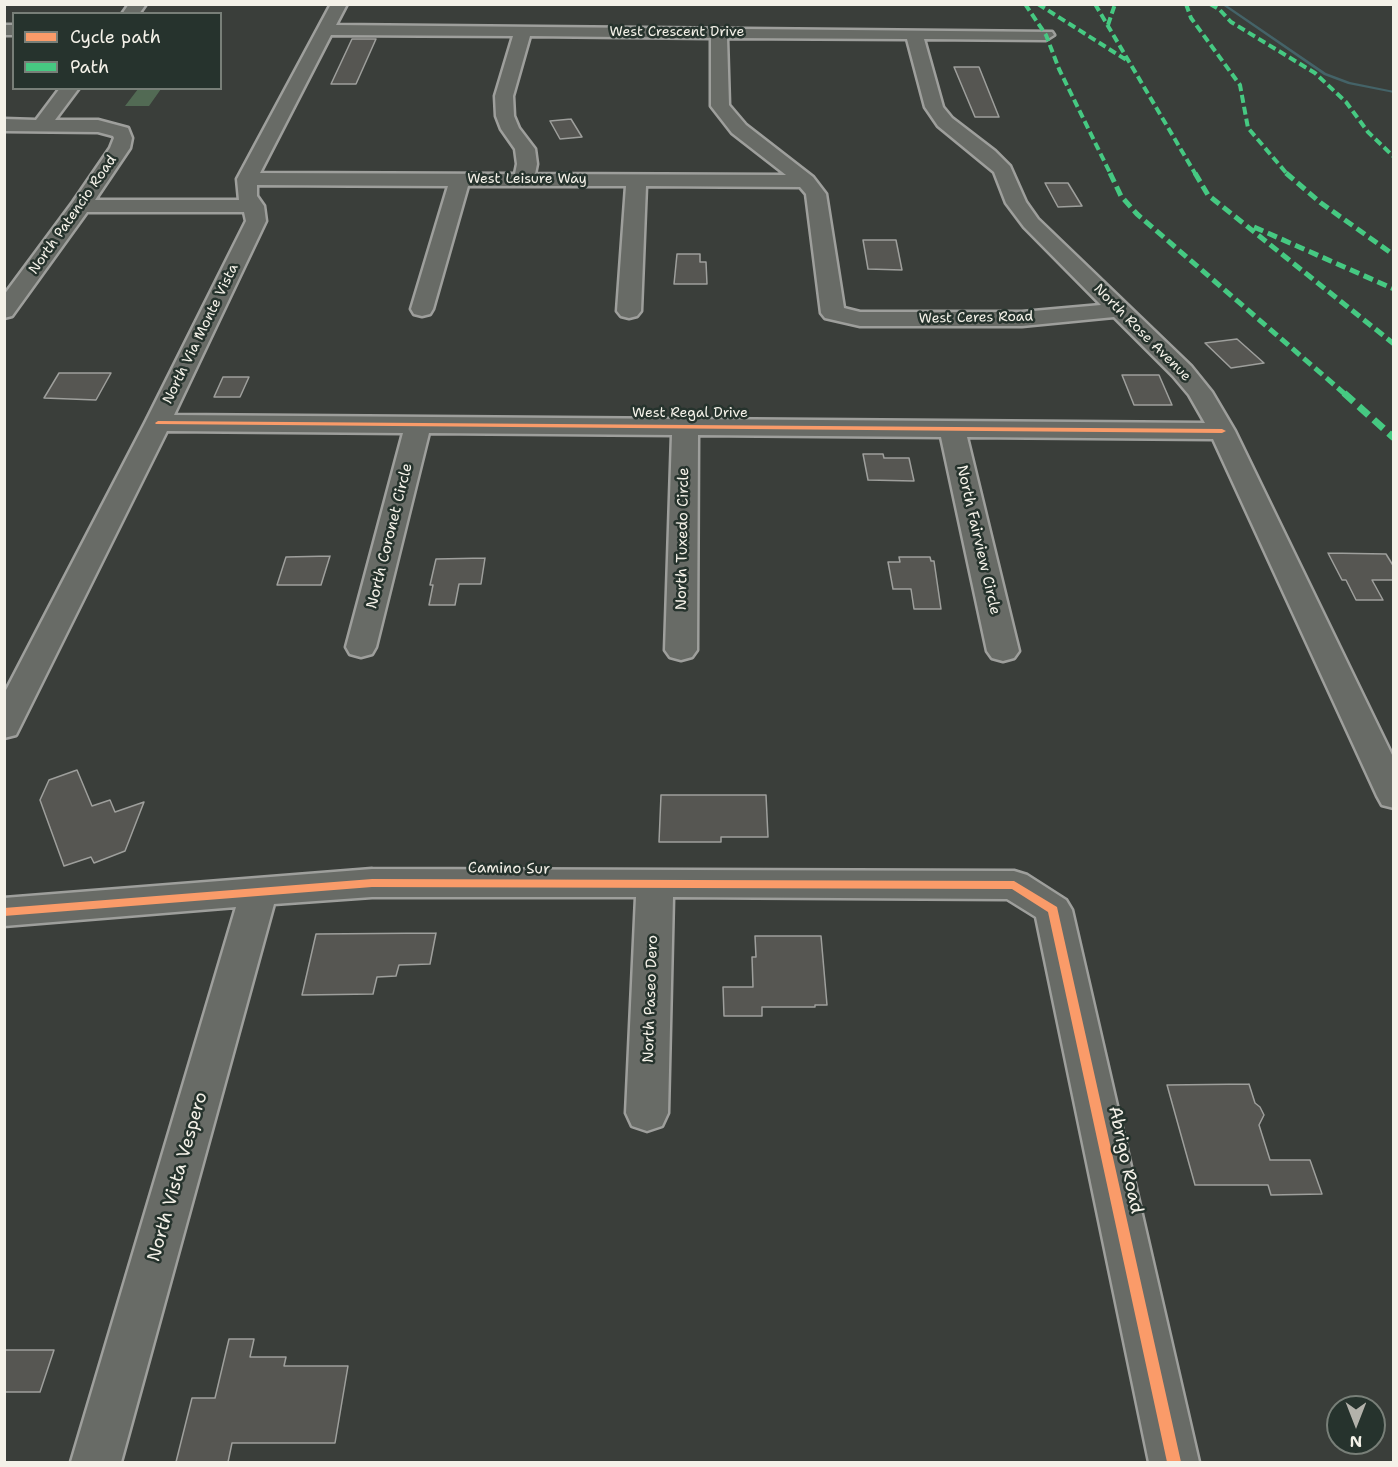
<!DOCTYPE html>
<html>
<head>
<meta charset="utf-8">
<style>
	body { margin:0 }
	#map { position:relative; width:1398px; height:1467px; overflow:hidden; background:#3a3e3a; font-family:"Shantell Sans",sans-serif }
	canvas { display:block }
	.frame { position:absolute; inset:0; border:6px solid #f4f1e8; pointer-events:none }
	.legend { position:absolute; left:12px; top:12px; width:210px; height:78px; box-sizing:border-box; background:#26332d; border:2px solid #787f78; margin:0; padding:8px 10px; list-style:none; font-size:18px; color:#f4f1e8 }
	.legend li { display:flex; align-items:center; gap:12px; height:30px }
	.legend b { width:30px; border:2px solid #787f78 }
	.north { position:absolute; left:1326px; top:1395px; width:60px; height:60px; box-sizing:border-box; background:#26332d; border:2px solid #787f78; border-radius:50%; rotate:180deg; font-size:16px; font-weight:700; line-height:24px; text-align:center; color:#f4f1e8 }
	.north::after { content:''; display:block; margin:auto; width:21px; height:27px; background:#b3b2ab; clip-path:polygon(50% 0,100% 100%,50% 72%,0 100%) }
</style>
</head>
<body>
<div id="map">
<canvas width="1398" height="1467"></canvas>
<div class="frame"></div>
<ul class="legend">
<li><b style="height:8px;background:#fa9b69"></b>Cycle path</li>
<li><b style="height:8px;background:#46c982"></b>Path</li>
</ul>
<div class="north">N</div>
</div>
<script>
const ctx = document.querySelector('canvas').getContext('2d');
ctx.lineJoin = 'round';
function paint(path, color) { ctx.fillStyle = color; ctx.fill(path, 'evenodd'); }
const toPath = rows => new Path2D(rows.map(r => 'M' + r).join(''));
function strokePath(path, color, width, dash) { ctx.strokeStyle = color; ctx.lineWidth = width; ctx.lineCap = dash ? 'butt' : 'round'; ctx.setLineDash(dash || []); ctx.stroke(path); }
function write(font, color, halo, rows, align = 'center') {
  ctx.font = font + ' "Shantell Sans",sans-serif'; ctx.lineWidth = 5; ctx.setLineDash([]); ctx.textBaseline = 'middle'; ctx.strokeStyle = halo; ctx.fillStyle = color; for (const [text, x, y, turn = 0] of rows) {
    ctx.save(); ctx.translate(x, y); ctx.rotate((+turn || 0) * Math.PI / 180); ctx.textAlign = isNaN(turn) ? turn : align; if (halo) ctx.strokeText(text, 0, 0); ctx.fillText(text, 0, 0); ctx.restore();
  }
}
paint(toPath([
	[138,89,138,88,161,89,149,106,125,106]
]), '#526a54');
paint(toPath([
	[1225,4,1326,73,1350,82,1394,91,1394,93,1348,84,1324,75,1221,4,1225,4]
]), '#446368');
const building = toPath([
	[352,39,376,39,356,84,331,84,352,39],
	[954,67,979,67,999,117,975,117,954,67],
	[571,119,582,137,560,139,550,121,571,119],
	[1045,183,1068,183,1082,206,1058,207,1045,183],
	[863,240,896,240,902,270,868,269,863,240],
	[677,254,700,254,700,262,706,262,707,284,674,284,677,254],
	[1237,339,1264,363,1231,368,1205,343,1237,339],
	[59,373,111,373,96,400,44,398,59,373],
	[1122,375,1159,375,1172,405,1134,405,1122,375],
	[223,377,249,377,240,397,214,397,223,377],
	[863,454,883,454,884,458,909,458,914,481,868,480,863,454],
	[1328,553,1386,554,1394,567,1394,580,1372,580,1383,600,1356,600,1346,580,1342,580,1328,553],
	[330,556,321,585,277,585,286,557,330,556],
	[899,557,930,557,931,561,934,561,941,609,914,609,911,589,893,589,888,562,900,562,899,557],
	[485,558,481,584,459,584,455,605,429,605,433,585,430,585,436,559,485,558],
	[77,770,92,806,110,800,115,812,144,802,125,851,94,863,91,857,64,866,40,800,49,780,77,770],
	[661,795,766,795,768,837,721,837,721,842,659,842,661,795],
	[436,933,430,964,399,965,396,976,377,977,373,994,302,995,316,934,436,933],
	[755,936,821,936,827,1005,815,1005,815,1007,762,1007,762,1016,724,1016,723,987,753,987,752,957,756,957,755,936],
	[1249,1084,1255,1103,1260,1107,1264,1115,1259,1125,1270,1160,1310,1160,1322,1194,1271,1195,1268,1185,1195,1185,1167,1085,1249,1084],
	[229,1339,254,1339,250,1357,286,1357,284,1366,348,1366,335,1443,232,1443,228,1462,176,1462,192,1398,215,1398,229,1339],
	[4,1350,54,1350,40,1392,4,1392,4,1350]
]);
paint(building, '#565652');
strokePath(building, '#9e9f9c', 1.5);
const minor = toPath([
	[129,4,146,4,139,14,122,14,129,4],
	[331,4,347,4,336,25,1052,32,1054,35,1046,40,924,39,943,107,952,118,995,151,1010,166,1026,202,1038,219,1191,366,1212,392,1235,431,1394,759,1394,808,1382,805,1377,796,1213,439,967,437,1019,651,1014,658,1003,661,992,658,987,651,941,437,698,435,697,650,692,657,681,660,670,657,665,650,672,435,429,433,376,647,372,654,361,657,350,654,346,647,403,433,167,431,20,727,16,735,4,738,4,694,145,423,246,221,244,212,87,212,12,316,4,318,4,295,73,202,110,148,114,138,113,136,98,132,4,131,4,119,36,120,60,88,79,88,55,120,98,120,128,128,132,138,130,148,95,200,239,200,237,179,331,4],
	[331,35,513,36,495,96,496,116,501,129,515,149,517,164,515,174,260,173,331,35],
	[530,36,711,38,711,106,732,133,786,175,535,174,537,164,535,149,519,128,514,116,513,96,530,36],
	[727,38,907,39,925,107,938,126,994,172,1006,203,1024,227,1101,305,1022,312,860,312,844,308,826,194,813,177,746,125,729,105,727,38],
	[257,185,448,186,411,309,414,314,422,316,430,314,433,309,468,186,626,186,617,311,621,316,629,318,637,316,641,311,646,186,800,187,806,194,821,313,825,318,860,326,1022,326,1114,317,1173,376,1189,395,1205,423,174,415,266,221,264,206,257,196,257,185],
	[4,25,14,25,14,35,4,35,4,25],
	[372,869,1014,871,1027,875,1066,900,1072,910,1199,1462,1149,1462,1036,917,1007,899,673,897,668,1113,662,1126,647,1131,632,1126,626,1113,636,897,372,897,274,904,121,1462,71,1462,236,907,4,926,4,898,372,869]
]);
strokePath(minor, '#9e9f9c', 5);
paint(minor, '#686b66');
strokePath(toPath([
	[1025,4,1046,35,1059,69,1111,175],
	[1038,4,1128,61],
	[1095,4,1196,175],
	[1186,4,1191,18,1240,85,1248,128,1288,175],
	[1210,4,1219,9,1231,22,1315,73,1346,102,1368,132,1394,157],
	[1108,25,1115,4]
]), '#46c982', 4, [8, 4]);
strokePath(toPath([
	[1110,173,1121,196,1137,214,1346,395],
	[1195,173,1208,195,1394,344],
	[1286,173,1321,203,1394,255],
	[1254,227,1394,289]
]), '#46c982', 5, [10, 5]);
strokePath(toPath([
	[1344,393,1394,438]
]), '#46c982', 7, [13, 7]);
paint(toPath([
	[158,421,1222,429,1226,431,1222,433,156,424,155,423,158,421],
	[372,879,1014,881,1057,907,1181,1462,1167,1462,1048,912,1012,889,372,887,4,916,4,908,372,879]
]), '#fa9b69');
write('14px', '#f4f1e8', '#26332d', [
	["West Crescent Drive",677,32],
	["West Leisure Way",527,179],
	["North Patencio Road",73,215,-55],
	["West Ceres Road",976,318,-1],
	["North Rose Avenue",1142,333,45],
	["North Via Monte Vista",201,334,-64],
	["West Regal Drive",690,413]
]);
write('15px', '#f4f1e8', '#26332d', [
	["North Coronet Circle",390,536,-76],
	["North Tuxedo Circle",683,539,-89],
	["North Fairview Circle",978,540,77],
	["Camino Sur",509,869,1],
	["North Paseo Dero",651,999,-88]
]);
write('18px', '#f4f1e8', '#26332d', [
	["Abrigo Road",1125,1160,78],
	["North Vista Vespero",178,1177,-74]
]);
</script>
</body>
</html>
